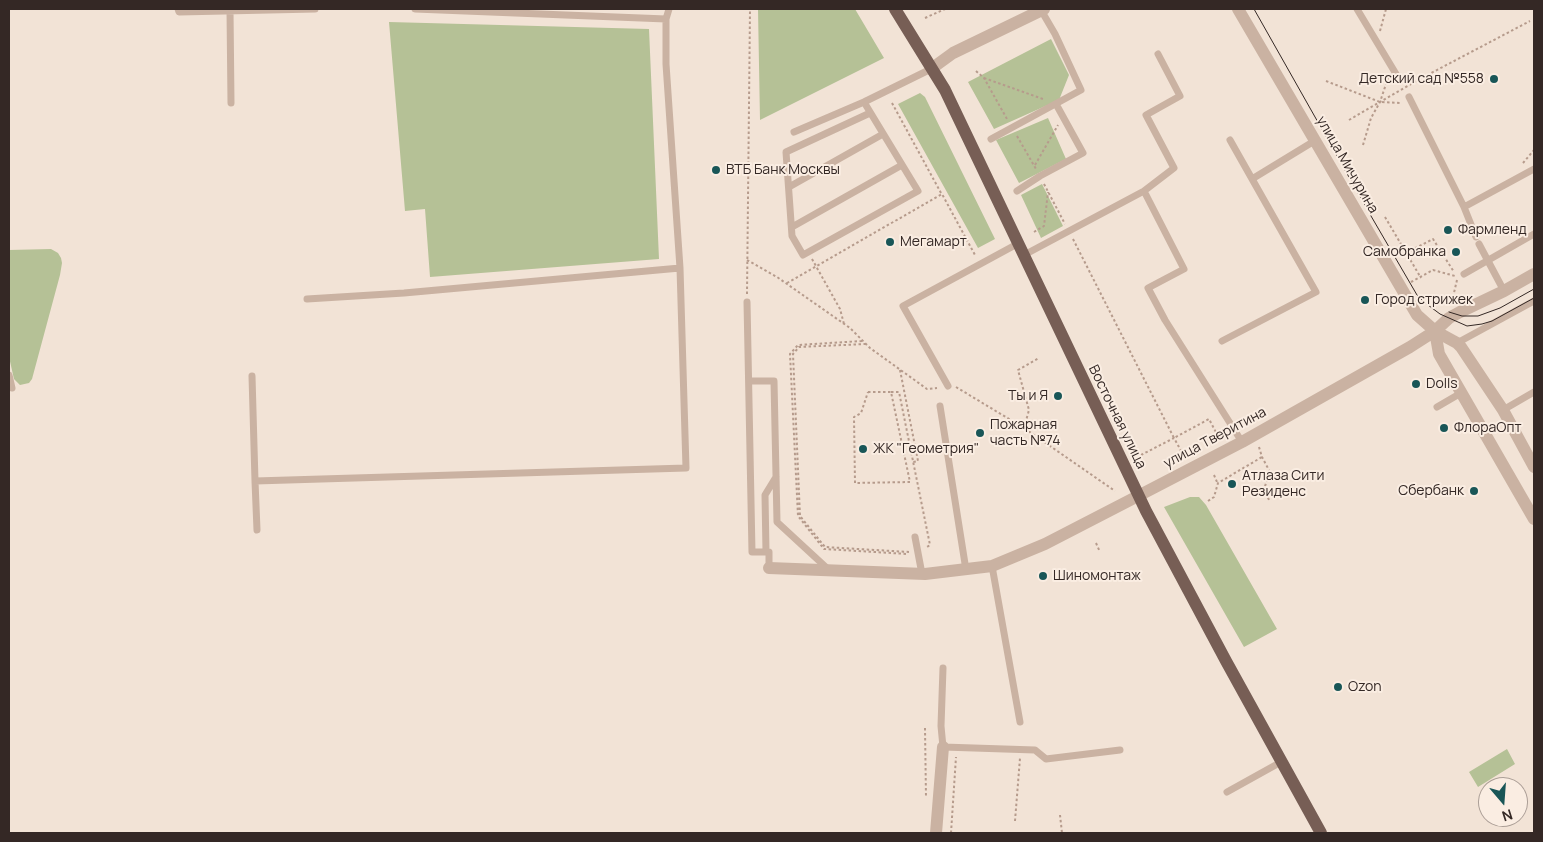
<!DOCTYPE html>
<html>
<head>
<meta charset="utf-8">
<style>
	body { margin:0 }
	#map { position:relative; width:1543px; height:842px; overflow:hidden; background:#f2e3d6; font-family:Manrope,sans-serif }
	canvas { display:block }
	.frame { position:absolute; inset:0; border:10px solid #342825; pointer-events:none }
	.north { position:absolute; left:1478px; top:777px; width:50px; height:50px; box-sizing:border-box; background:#faede2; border:1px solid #ab9e96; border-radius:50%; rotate:162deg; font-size:14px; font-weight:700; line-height:20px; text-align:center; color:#342825 }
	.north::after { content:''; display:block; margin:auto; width:18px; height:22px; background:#195657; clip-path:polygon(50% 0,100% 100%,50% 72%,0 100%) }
</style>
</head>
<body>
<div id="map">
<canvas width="1543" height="842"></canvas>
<div class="frame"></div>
<div class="north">N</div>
</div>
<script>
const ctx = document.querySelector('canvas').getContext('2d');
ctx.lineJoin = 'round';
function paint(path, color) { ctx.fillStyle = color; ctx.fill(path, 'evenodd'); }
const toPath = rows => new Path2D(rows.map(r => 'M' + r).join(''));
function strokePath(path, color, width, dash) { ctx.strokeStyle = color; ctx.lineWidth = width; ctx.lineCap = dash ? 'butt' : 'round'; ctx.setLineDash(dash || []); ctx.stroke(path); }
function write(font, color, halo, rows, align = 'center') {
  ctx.font = font + ' Manrope,sans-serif'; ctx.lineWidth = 4; ctx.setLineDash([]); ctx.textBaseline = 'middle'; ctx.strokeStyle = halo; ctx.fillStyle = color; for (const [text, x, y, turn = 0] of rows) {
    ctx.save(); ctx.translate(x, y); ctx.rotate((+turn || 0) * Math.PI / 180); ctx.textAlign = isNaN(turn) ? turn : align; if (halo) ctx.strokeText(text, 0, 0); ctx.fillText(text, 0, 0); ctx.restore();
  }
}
paint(toPath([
	[758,9,855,9,884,58,760,120],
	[389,22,649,29,659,259,430,277,425,209,405,211],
	[1051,39,1069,75,1059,100,994,129,968,82],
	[920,93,925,97,995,239,978,248,898,104],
	[1048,118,1066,159,1019,183,996,140],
	[1042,184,1063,226,1041,238,1021,195],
	[51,249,58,253,61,258,62,263,60,275,32,379,29,383,20,385,14,379,9,357,9,250],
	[1190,497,1199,497,1206,505,1277,629,1244,647,1164,507],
	[1507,749,1515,764,1478,787,1469,772]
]), '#b5c196');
strokePath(toPath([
	[925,18,945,9],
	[1380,31,1386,9],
	[976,71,984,78,1007,119],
	[984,78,1043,99],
	[1326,81,1380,102,1401,103],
	[892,103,941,193],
	[1349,120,1418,80,1530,21],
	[1017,136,1036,169],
	[1363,145,1371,118,1380,102,1388,78],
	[1523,163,1534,150],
	[1035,165,1058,125],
	[1044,184,1065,224],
	[1385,217,1421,278],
	[1034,232,1044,226,1048,192],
	[1073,239,1174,438,1209,419,1220,440],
	[1406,253,1433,239,1454,272],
	[812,259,840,309,844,324],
	[747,260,777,277,850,328,870,348,927,389,937,388],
	[1411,282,1433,270,1455,276],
	[787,283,942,194,975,255],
	[747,294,750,9],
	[1453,297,1457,280],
	[862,341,798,345,790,354,798,516,824,549,908,554],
	[866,344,799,347,793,354,800,516,825,547,909,552],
	[900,370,918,461,913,462],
	[956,387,1024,428,1115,491],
	[868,392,891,392,910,482,855,483,854,417,861,413,868,392],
	[891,392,899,392,930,545,927,547],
	[1024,428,1029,410,1018,370,1039,358],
	[1259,447,1262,457,1270,472,1264,489,1269,500],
	[1141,455,1174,438,1185,458],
	[1214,475,1217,482],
	[1208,501,1214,497,1218,483,1262,457],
	[1096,543,1100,552],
	[925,728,926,798],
	[1060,815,1062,833],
	[1015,821,1020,758],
	[951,833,956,757]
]), '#b69b8c', 2, [2.5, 2.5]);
strokePath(toPath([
	[178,9,179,12,315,9],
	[415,9,666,19],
	[1357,9,1399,79],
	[230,10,231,103],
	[1409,97,1464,207,1476,237],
	[864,102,918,191,803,255,792,236,786,152,870,113],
	[794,132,864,102,931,69],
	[991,139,1081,90,1055,34,1041,10],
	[1252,179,1316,140],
	[789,187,883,134],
	[1017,191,1040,176,1083,153,1056,104],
	[1144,191,1184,269,1148,288,1165,320,1242,442],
	[1464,207,1534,169],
	[792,227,902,165],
	[1479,244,1504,291],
	[1024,255,1144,191,1174,168,1146,115,1180,96,1158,54],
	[1464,274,1534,234],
	[307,299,404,293,680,268],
	[747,302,752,552,769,552,769,568],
	[1222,341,1316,292,1230,140],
	[1457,343,1534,301],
	[9,375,12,388],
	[252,376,255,481],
	[749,381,774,381,777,522,829,570],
	[948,386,903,306,1019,243],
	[940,406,966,570],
	[1437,407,1461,393],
	[1503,410,1534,392],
	[257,530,255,481,686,468,680,268,666,64,666,19,669,9],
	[915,537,922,574],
	[766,552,765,495,776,477],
	[992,566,1020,722],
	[943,668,941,726,943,747,1035,750,1046,759,1120,750],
	[1227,792,1281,762]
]), '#cab2a2', 7);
strokePath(toPath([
	[769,568,925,574,992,566,1045,544,1138,496],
	[936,833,943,747]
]), '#cab2a2', 12);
strokePath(toPath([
	[1238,9,1417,315,1435,331,1457,343,1461,347,1503,410,1534,467],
	[931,69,953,53,1044,9],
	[1435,331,1439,354,1534,519],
	[1138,496,1242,442,1410,347,1435,331,1449,318,1460,312,1504,291,1534,274]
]), '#cab2a2', 12);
strokePath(toPath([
	[895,9,945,90,1146,511,1226,661,1321,833]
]), '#775e55', 12);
strokePath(toPath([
	[1254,9,1371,216,1417,295,1424,302,1440,314,1467,326,1482,324,1492,321,1534,298],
	[1449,312,1462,316,1478,316,1500,308,1534,289]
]), '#342825', 1);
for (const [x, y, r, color] of [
	[1494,79,5,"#195657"],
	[716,170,5,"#195657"],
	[1448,230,5,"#195657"],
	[890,242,5,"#195657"],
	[1456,252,5,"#195657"],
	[1365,300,5,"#195657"],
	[1416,384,5,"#195657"],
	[1058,396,5,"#195657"],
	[1444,428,5,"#195657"],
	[980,433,5,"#195657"],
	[863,449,5,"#195657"],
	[1232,484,5,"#195657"],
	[1474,491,5,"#195657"],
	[1043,576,5,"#195657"],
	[1338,687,5,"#195657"]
]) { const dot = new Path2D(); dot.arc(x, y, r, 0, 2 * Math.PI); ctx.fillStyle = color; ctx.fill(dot); strokePath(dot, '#faede2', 2); }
write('14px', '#342825', '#faede2', [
	["Детский сад №558",1484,79,"right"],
	["ВТБ Банк Москвы",726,170],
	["Фармленд",1458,230],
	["Мегамарт",900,242],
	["Самобранка",1446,252,"right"],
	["Город стрижек",1375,300],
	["Dolls",1426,384],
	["Ты и Я",1048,396,"right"],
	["Пожарная",990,425],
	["часть №74",990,441],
	["ФлораОпт",1454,428],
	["ЖК \"Геометрия\"",873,449],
	["Атлаза Сити",1242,476],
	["Резиденс",1242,492],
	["Сбербанк",1464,491,"right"],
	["Шиномонтаж",1053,576],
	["Ozon",1348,687]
], 'left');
write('14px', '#342825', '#faede2', [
	["улица Мичурина",1347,165,60],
	["Восточная улица",1117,417,64],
	["улица Тверитина",1215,438,-28]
]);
</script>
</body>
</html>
